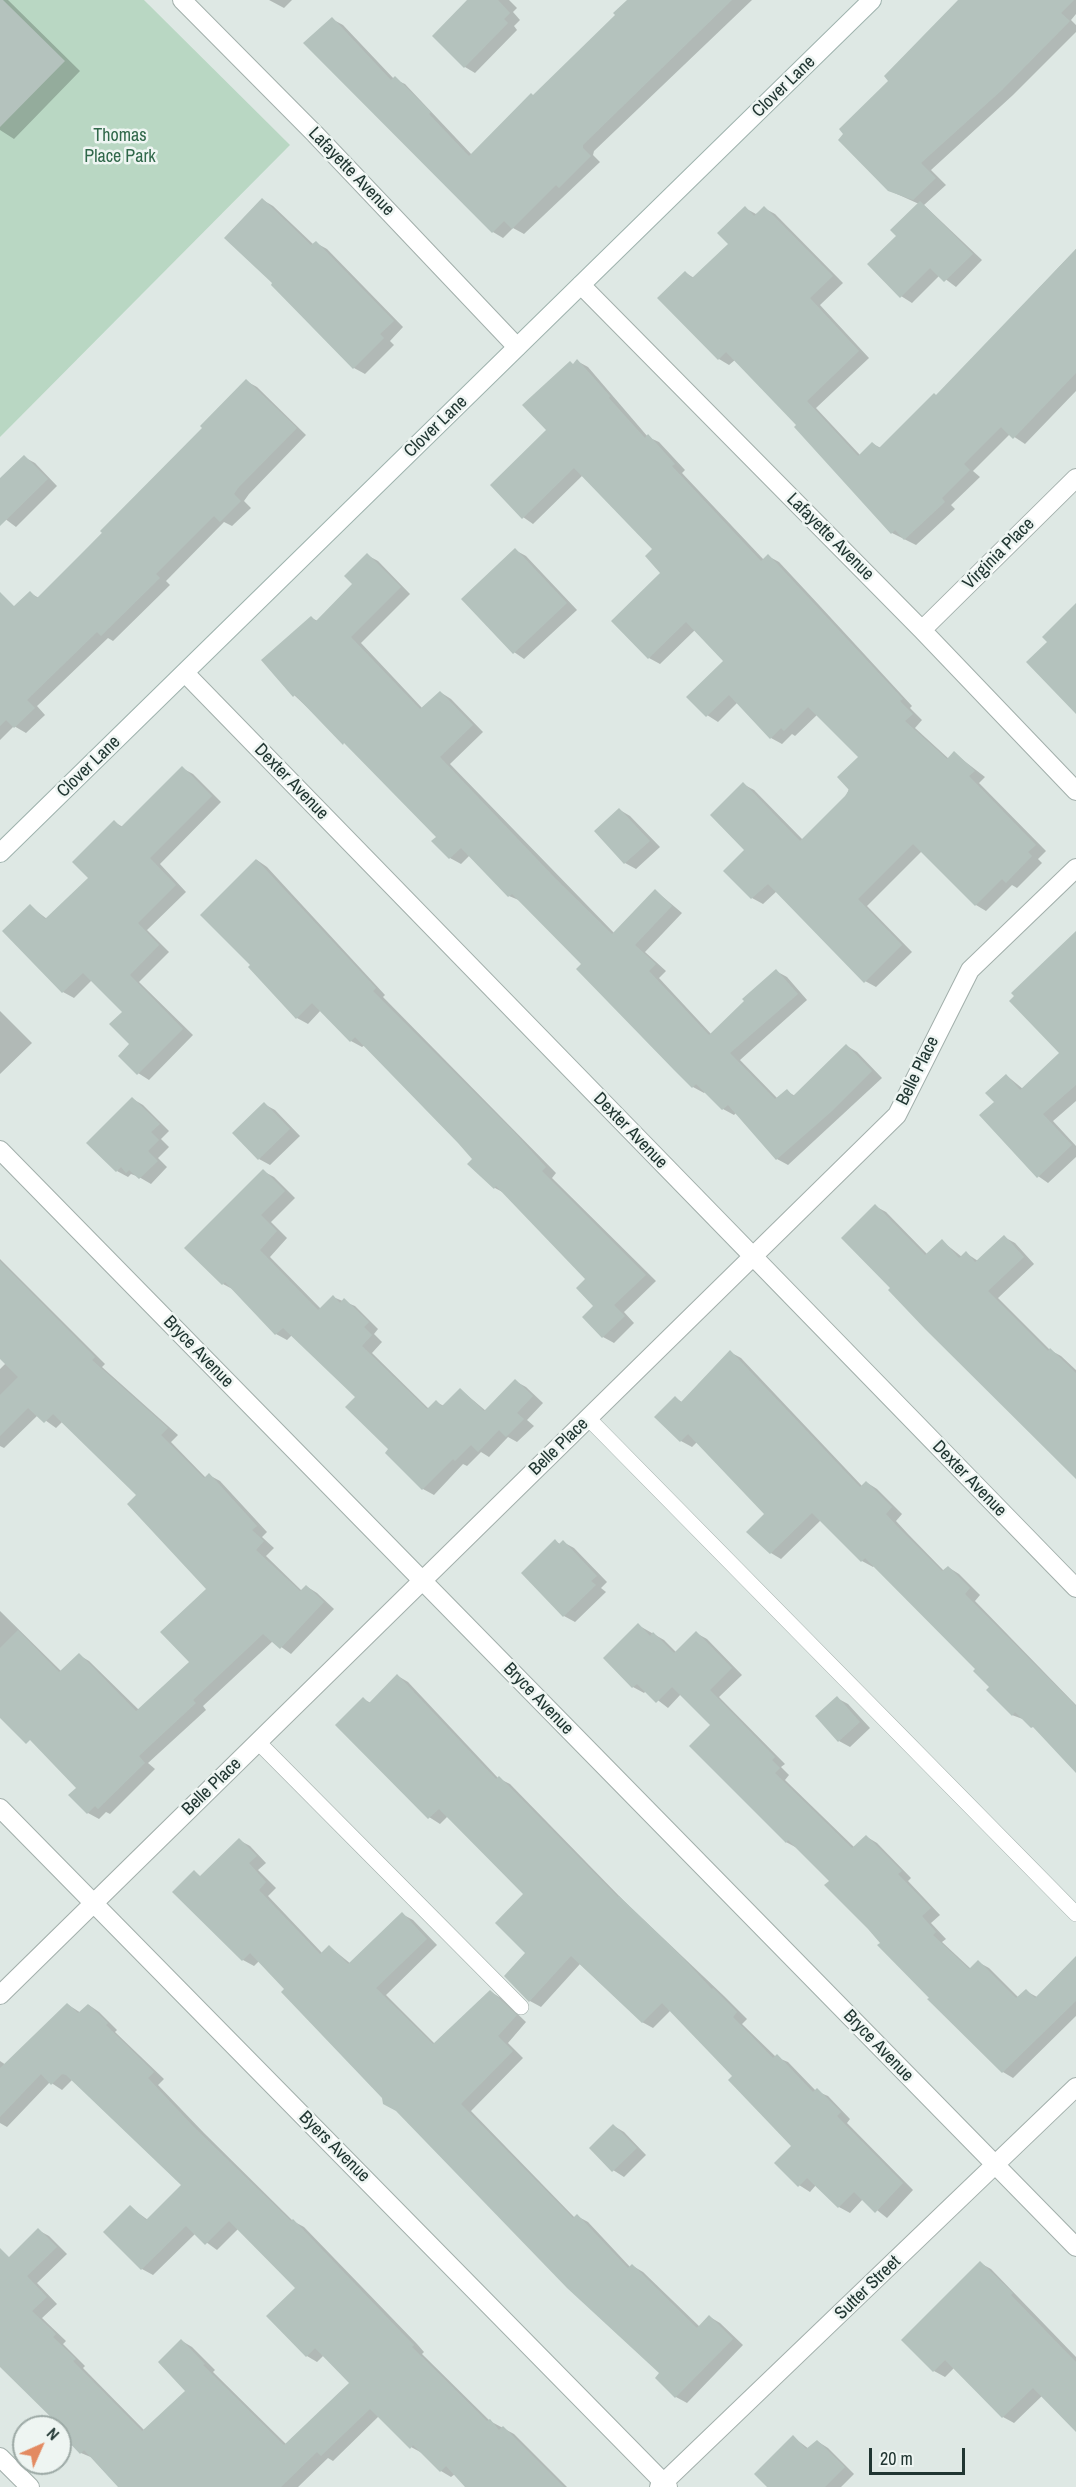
<!DOCTYPE html>
<html>
<head>
<meta charset="utf-8">
<style>
	body { margin:0 }
	#map { position:relative; width:1076px; height:2487px; overflow:hidden; background:#dee8e4; font-family:"Archivo Narrow",sans-serif }
	canvas { display:block }
	.north { position:absolute; left:12px; top:2415px; width:60px; height:60px; box-sizing:border-box; background:#eef5f2; border:2px solid #9ca9a5; border-radius:50%; rotate:45deg; font-size:16px; font-weight:700; line-height:24px; text-align:center; color:#213632 }
	.north::after { content:''; display:block; margin:auto; width:21px; height:27px; background:#e38a61; clip-path:polygon(50% 0,100% 100%,50% 72%,0 100%) }
	.scale { position:absolute; left:869px; top:2448px; width:96px; height:27px; box-sizing:border-box; border:3px solid #213632; border-top:0; padding-left:8px; font-size:18px; line-height:21px; white-space:nowrap; color:#213632; -webkit-text-stroke:4px #eef5f2; paint-order:stroke }
</style>
</head>
<body>
<div id="map">
<canvas width="1076" height="2487"></canvas>
<div class="north">N</div>
<div class="scale">20 m</div>
</div>
<script>
const ctx = document.querySelector('canvas').getContext('2d');
ctx.lineJoin = 'round';
function paint(path, color) { ctx.fillStyle = color; ctx.fill(path, 'evenodd'); }
const toPath = rows => new Path2D(rows.map(r => 'M' + r).join(''));
function strokePath(path, color, width, dash) { ctx.strokeStyle = color; ctx.lineWidth = width; ctx.lineCap = dash ? 'butt' : 'round'; ctx.setLineDash(dash || []); ctx.stroke(path); }
function write(font, color, halo, rows, align = 'center') {
  ctx.font = font + ' "Archivo Narrow",sans-serif'; ctx.lineWidth = 5; ctx.setLineDash([]); ctx.textBaseline = 'middle'; ctx.strokeStyle = halo; ctx.fillStyle = color; for (const [text, x, y, turn = 0] of rows) {
    ctx.save(); ctx.translate(x, y); ctx.rotate((+turn || 0) * Math.PI / 180); ctx.textAlign = isNaN(turn) ? turn : align; if (halo) ctx.strokeText(text, 0, 0); ctx.fillText(text, 0, 0); ctx.restore();
  }
}
paint(toPath([
	[0,0,144,0,290,145,0,437]
]), '#b9d7c3');
paint(toPath([
	[0,0,8,0,80,71,14,139,0,130],
	[269,0,292,0,284,8],
	[469,0,509,0,517,8,513,12,520,20,514,26,517,30,475,73,465,67],
	[629,0,752,0,594,151,593,155,600,162,524,234,513,228,503,238,493,232,332,19,343,25,394,79,405,84,472,155,617,15],
	[961,0,1076,0,1076,14,1071,20,1076,25,1076,32,1013,95,931,170,946,185,924,205,982,260,956,287,940,275,912,303,901,296,898,236,919,204,888,190,891,81],
	[263,200,273,206,314,245,316,243,327,249,403,327,390,341,394,345,365,374,354,368],
	[745,208,756,214,764,208,775,214,843,283,820,305,869,358,816,408,860,455,873,444,881,448,937,396,1076,249,1076,391,1025,444,1010,434,973,471,980,477,951,505,955,509,916,545,892,533,798,425,735,360,729,365,719,359,686,273,694,278,730,244],
	[577,361,588,367,648,437,659,442,685,470,682,473,764,560,768,556,779,562,819,605,912,706,910,708,922,720,915,728,949,759,954,753,985,777,979,783,1046,851,1038,859,1042,863,1017,888,1012,885,986,911,976,905,922,851,867,906,912,952,876,987,865,981,777,891,763,904,752,898,725,871,746,850,743,784,754,790,803,840,846,797,860,757,818,714,795,736,792,734,782,744,771,738,738,702,718,722,707,715,725,661,696,629,660,664,649,658,662,573,654,549,583,475,533,524,523,517,548,431],
	[246,381,257,387,306,435,249,494,244,501,251,508,232,526,224,522,166,581,170,585,113,641,108,638,37,706,45,715,26,733,14,726,0,740,0,622,30,593,39,598,204,428],
	[24,457,35,463,57,486,16,527,0,515,0,480],
	[515,550,526,556,577,610,524,659,514,652],
	[367,555,378,561,410,594,361,643,423,709,440,692,451,699,483,732,450,764,615,934,656,891,682,913,645,952,666,971,659,978,712,1035,776,971,787,977,807,1000,740,1060,778,1099,787,1091,795,1096,847,1046,857,1052,882,1078,788,1165,777,1159,736,1113,734,1115,723,1109,706,1091,704,1093,693,1087,583,964,521,901,509,896,470,855,461,864,450,858,433,841,438,837,351,748,294,695,311,618,318,621,354,584],
	[182,768,193,774,221,802,160,864,186,892,147,930,169,952,139,982,193,1035,149,1080,138,1073,124,1012,92,980,74,998,63,992,30,906,47,919,90,878,114,822,123,827],
	[620,810,630,816,660,847,636,869,625,863],
	[257,860,267,867,385,995,383,997,556,1173,552,1178,656,1281,624,1312,634,1323,614,1343,603,1337,584,1317,595,1306,587,1279,506,1194,495,1188,469,1164,474,1159,365,1045,362,1047,351,1041,321,1010,308,1024,297,1018,252,965],
	[1076,933,1076,1101,1053,1121,1076,1146,1076,1157,1048,1183,1038,1176,996,1102,1006,1075,1023,1089,1061,1054],
	[0,1011,32,1043,0,1074],
	[133,1099,143,1105,169,1131,161,1139,169,1147,158,1158,167,1167,151,1184,139,1177,131,1174,128,1177,117,1171],
	[264,1104,275,1110,300,1136,270,1165,259,1159],
	[263,1171,274,1177,295,1198,271,1222,287,1238,270,1257,321,1309,333,1297,355,1306,378,1329,374,1334,382,1342,372,1353,429,1409,436,1402,444,1406,461,1390,486,1411,515,1381,526,1387,543,1403,527,1420,534,1426,517,1442,508,1437,489,1457,481,1452,467,1466,463,1464,434,1495,423,1489,391,1449,357,1397,292,1335,287,1340,276,1334,234,1290,223,1284],
	[875,1206,886,1212,928,1255,942,1241,962,1257,966,1253,978,1261,1004,1237,1015,1243,1034,1264,998,1298,1050,1350,1061,1356,1076,1370,1076,1477,892,1288],
	[0,1259,105,1364,102,1367,178,1435,171,1442,206,1478,209,1475,220,1481,267,1532,262,1537,274,1548,266,1556,302,1591,306,1586,317,1593,334,1609,291,1654,273,1641,203,1706,206,1710,148,1763,155,1769,110,1814,106,1812,99,1819,88,1813,70,1795,78,1788,0,1707,0,1611,62,1672,79,1655,89,1661,139,1710,191,1662,208,1589,138,1495,63,1421,56,1428,38,1415,4,1448,0,1446,0,1369,6,1363,0,1357],
	[730,1352,741,1358,862,1486,866,1482,877,1489,902,1514,896,1521,908,1534,944,1571,948,1567,959,1574,980,1595,975,1601,1076,1705,1076,1771,1039,1731,1025,1720,1012,1715,977,1669,875,1565,873,1567,862,1561,821,1520,781,1559,771,1553,766,1514,697,1442,692,1447,681,1441,657,1417,675,1398,682,1402],
	[555,1541,560,1544,563,1542,574,1548,607,1582,601,1588,606,1592,575,1622,564,1616],
	[638,1625,664,1640,677,1653,696,1633,707,1639,742,1675,719,1697,785,1764,781,1767,789,1775,785,1780,855,1848,867,1837,877,1843,911,1878,908,1881,940,1915,931,1923,946,1939,942,1942,971,1969,978,1962,989,1968,1019,1998,1026,1991,1037,1997,1076,1958,1076,2016,1013,2078,1003,2072,931,1998,831,1881,797,1848,786,1842,712,1725,681,1694,668,1708,646,1691,644,1693,633,1687,605,1658],
	[398,1676,408,1682,498,1778,510,1784,623,1900,724,1996,747,2019,742,2024,776,2057,788,2062,816,2091,828,2096,850,2119,847,2123,913,2190,887,2218,863,2199,850,2213,839,2207,816,2185,810,2192,799,2185,793,2146,734,2076,671,2010,653,2028,642,2022,580,1964,541,2007,530,2001,525,1894,448,1816,440,1824,429,1817,363,1699,371,1703],
	[837,1698,848,1704,870,1728,850,1747,839,1741,817,1716],
	[239,1840,250,1846,266,1863,258,1870,276,1888,268,1896,323,1954,330,1947,351,1964,402,1914,413,1920,437,1945,386,1995,435,2044,491,1992,501,1998,526,2022,508,2043,523,2058,471,2111,575,2218,577,2216,588,2222,631,2268,633,2266,643,2272,700,2327,710,2317,720,2323,743,2345,687,2403,676,2397,661,2373,398,2111,259,1961,254,1966,243,1960,194,1872,201,1877],
	[67,2004,81,2013,89,2005,99,2012,117,2030,115,2032,164,2079,158,2085,204,2133,293,2221,304,2227,417,2344,424,2352,422,2354,490,2421,514,2434,567,2487,467,2487,455,2474,451,2477,441,2471,422,2453,411,2447,379,2416,333,2461,328,2458,298,2487,126,2487,93,2458,81,2453,68,2432,0,2349,0,2267,38,2230,49,2236,67,2254,37,2283,57,2304,42,2318,66,2341,63,2344,85,2366,83,2368,145,2431,187,2391,182,2341,192,2347,215,2370,213,2372,287,2445,351,2383,324,2355,317,2362,307,2356,297,2288,238,2229,217,2250,195,2234,153,2275,142,2269,105,2232,130,2207,148,2220,183,2185,73,2079,62,2090,50,2082,7,2127,0,2123,0,2061,6,2065],
	[614,2126,624,2132,646,2155,624,2177,613,2170],
	[980,2263,991,2269,1076,2357,1076,2429,1043,2395,1014,2423,1003,2417,954,2368,945,2377,934,2371,903,2340],
	[793,2437,809,2449,817,2441,828,2448,854,2474,841,2487,769,2487]
]), '#0003');
paint(toPath([
	[0,0,3,0,65,61,0,127],
	[467,0,498,0,510,13,504,19,508,23,464,68,432,36],
	[627,0,732,0,583,145,583,148,591,156,559,188,556,185,512,229,504,221,492,233,303,43,332,17,391,80,395,76,431,112,429,114,469,156,531,93,533,95,615,15,613,13],
	[958,0,1074,0,1061,13,1070,21,1002,90,921,163,936,178,913,200,888,191,838,140,843,134,839,129,888,81,884,76],
	[262,198,311,245,316,241,394,321,380,334,384,338,353,369,271,285,272,283,224,238],
	[920,201,973,254,944,282,930,268,900,298,867,264,896,236,890,230],
	[745,206,754,216,764,206,833,276,810,298,859,351,807,401,858,456,872,442,879,448,934,393,936,395,1076,249,1076,373,1013,439,1001,427,964,464,970,470,942,498,945,502,904,540,895,530,891,534,794,427,796,425,726,352,718,360,657,298,685,271,692,278,728,244,717,233],
	[577,359,610,396,609,398,645,438,648,434,675,464,672,466,761,561,768,554,903,699,900,701,913,714,905,721,947,759,954,751,975,771,969,776,1036,845,1028,852,1032,856,1006,883,1002,879,975,906,913,844,858,899,902,945,864,983,768,884,751,899,723,871,744,850,710,815,743,782,800,841,845,796,849,790,837,777,858,757,808,707,784,731,781,728,770,739,729,695,706,717,686,697,723,661,686,622,648,659,611,621,660,573,645,556,652,549,574,468,522,519,490,485,546,430,522,405,570,361,573,364],
	[246,379,297,428,238,488,234,494,241,501,220,522,214,516,156,574,160,578,101,636,97,632,27,700,35,708,14,728,6,720,0,726,0,592,14,606,30,591,37,598,102,533,100,531,202,428,200,426],
	[24,455,48,479,0,526,0,478],
	[515,548,567,603,513,654,461,599],
	[367,553,401,587,351,637,420,709,440,691,473,725,440,757,555,878,612,934,655,889,672,906,635,945,656,964,649,971,709,1035,744,1001,742,999,776,969,798,994,730,1053,775,1099,787,1089,793,1096,846,1044,872,1071,832,1111,776,1160,728,1105,722,1110,696,1084,692,1088,674,1070,576,969,581,964,512,894,508,897,461,848,449,859,431,841,436,837,344,743,343,745,295,695,293,697,261,660,311,616,316,621,352,584,344,576],
	[1076,603,1076,714,1026,662,1047,642,1042,637],
	[182,766,212,796,150,858,176,885,138,923,159,945,130,975,183,1029,137,1075,118,1056,129,1044,109,1024,122,1012,83,973,62,993,2,931,30,904,45,919,88,878,72,862,114,820,121,827],
	[619,808,650,841,624,864,594,831],
	[256,859,376,988,373,991,514,1132,546,1167,542,1171,646,1275,614,1305,625,1316,602,1338,582,1317,593,1306,576,1288,585,1279,496,1186,494,1189,467,1164,472,1159,458,1143,355,1037,350,1042,312,1003,296,1019,248,967,250,965,200,915],
	[1076,931,1076,1085,1043,1114,1072,1145,1037,1178,979,1115,994,1102,985,1093,1006,1074,1020,1090,1059,1053,1009,1001,1014,996,1011,993],
	[132,1097,160,1124,151,1132,159,1140,148,1151,158,1161,139,1179,129,1170,126,1173,121,1167,116,1172,86,1143],
	[264,1102,290,1129,258,1160,232,1133],
	[263,1169,285,1191,261,1215,277,1231,260,1250,318,1310,333,1295,340,1303,344,1298,369,1322,364,1327,372,1335,362,1346,427,1409,436,1400,442,1406,460,1388,484,1411,515,1379,533,1396,517,1413,524,1419,506,1437,499,1430,478,1452,471,1445,455,1461,453,1459,422,1490,385,1453,388,1449,345,1407,355,1397,283,1328,275,1335,225,1282,222,1285,184,1248],
	[875,1204,925,1255,942,1239,959,1258,966,1251,975,1262,1004,1235,1024,1257,988,1291,1048,1351,1050,1348,1076,1373,1076,1479,925,1329,888,1290,890,1288,841,1238],
	[0,1261,95,1357,92,1360,168,1428,161,1435,204,1478,209,1473,257,1526,252,1530,264,1541,256,1550,300,1591,306,1585,324,1602,280,1649,263,1634,193,1700,196,1703,139,1756,145,1763,98,1809,95,1806,87,1814,68,1795,76,1788,30,1740,26,1744,0,1718,0,1648,18,1630,59,1672,79,1653,136,1711,189,1662,160,1632,206,1589,127,1504,136,1495,53,1414,44,1423,28,1408,0,1436,0,1395,18,1377,0,1359],
	[730,1350,860,1487,866,1481,892,1507,886,1514,897,1526,942,1571,948,1566,970,1588,965,1594,1076,1706,1076,1773,1033,1727,1031,1728,1015,1712,1012,1716,986,1690,989,1687,973,1671,975,1669,865,1558,861,1562,812,1513,770,1554,746,1532,764,1514,688,1434,680,1442,654,1417,675,1396,681,1402],
	[555,1539,559,1544,563,1540,597,1576,591,1581,596,1585,563,1617,521,1573],
	[638,1623,650,1636,653,1632,674,1653,696,1631,732,1668,710,1690,775,1757,772,1760,780,1768,775,1773,852,1848,866,1835,902,1871,898,1874,931,1908,922,1916,936,1932,933,1935,969,1969,978,1960,1016,1998,1026,1989,1035,1998,1076,1956,1076,2001,1002,2073,927,1999,929,1998,877,1945,880,1943,868,1929,824,1885,829,1881,788,1840,786,1843,689,1746,710,1725,672,1687,656,1703,637,1684,632,1688,603,1658],
	[397,1674,496,1779,499,1776,618,1897,619,1896,681,1956,712,1989,713,1988,737,2012,733,2017,773,2058,777,2054,813,2092,817,2088,841,2112,837,2116,903,2183,875,2213,854,2192,838,2208,807,2178,798,2187,774,2163,791,2146,728,2080,732,2076,662,2003,642,2023,571,1956,529,2002,504,1976,525,1953,495,1923,523,1894,439,1809,428,1819,335,1725,363,1697,369,1703],
	[837,1696,860,1722,838,1742,815,1716],
	[239,1838,257,1856,249,1863,266,1882,259,1890,320,1954,329,1945,348,1964,402,1912,427,1939,376,1988,433,2044,490,1990,517,2015,498,2036,513,2051,461,2104,573,2218,577,2214,628,2268,632,2264,697,2328,709,2315,733,2339,675,2398,655,2378,659,2373,567,2288,396,2111,383,2104,382,2098,281,1992,284,1989,250,1953,242,1961,172,1892,194,1870,200,1876],
	[67,2003,78,2013,88,2004,108,2023,106,2025,154,2072,148,2078,193,2126,291,2221,293,2219,406,2337,414,2345,412,2347,487,2421,490,2419,499,2430,503,2426,564,2487,465,2487,446,2466,440,2472,413,2445,410,2449,370,2409,321,2456,317,2452,281,2487,118,2487,84,2450,80,2454,63,2436,66,2432,0,2367,0,2248,9,2257,38,2228,57,2247,27,2276,47,2297,32,2311,56,2334,53,2337,76,2359,73,2361,142,2431,185,2391,158,2362,181,2339,205,2364,203,2365,284,2445,349,2383,315,2348,306,2357,266,2316,295,2288,229,2221,205,2245,186,2226,141,2270,103,2232,130,2205,146,2220,181,2185,66,2075,62,2074,51,2085,41,2074,0,2117,0,2068],
	[613,2124,637,2148,612,2172,589,2148],
	[980,2261,1013,2293,1011,2295,1076,2362,1076,2432,1033,2388,1002,2418,945,2360,933,2372,901,2340],
	[793,2435,806,2449,817,2440,845,2467,825,2487,767,2487,754,2474]
]), '#b4c2bd');
const lane = toPath([
	[588,1418,1076,1914],
	[258,1742,521,2007]
]);
const street = toPath([
	[182,0,315,134,517,347],
	[581,285,922,630,1076,791],
	[922,630,1076,478],
	[185,673,1076,1588],
	[0,1150,1076,2247],
	[0,1808,668,2487],
	[0,1995,897,1115,970,970,1076,868],
	[0,2457,30,2487],
	[659,2487,1076,2087]
]);
const secondary = toPath([
	[0,853,872,0]
]);
strokePath(lane, '#a2afab', 16);
strokePath(street, '#a2afab', 20);
strokePath(secondary, '#9eb2ad', 20);
strokePath(lane, '#fff', 15);
strokePath(street, '#fff', 18);
strokePath(secondary, '#fff', 18);
write('18px', '#213632', '#eef5f2', [
	["Clover Lane",784,87,-44],
	["Lafayette Avenue",351,172,46],
	["Clover Lane",436,427,-44],
	["Lafayette Avenue",830,537,45],
	["Virginia Place",999,554,-45],
	["Clover Lane",89,767,-44],
	["Dexter Avenue",291,782,46],
	["Belle Place",918,1071,-64],
	["Dexter Avenue",630,1131,46],
	["Bryce Avenue",198,1352,46],
	["Belle Place",559,1447,-44],
	["Dexter Avenue",969,1479,46],
	["Bryce Avenue",538,1699,46],
	["Belle Place",212,1787,-44],
	["Bryce Avenue",878,2046,46],
	["Byers Avenue",334,2147,45],
	["Sutter Street",868,2288,-44]
]);
write('18px', '#30684a', '#eef5f2', [
	["Thomas",120,136],
	["Place Park",120,157]
]);
</script>
</body>
</html>
